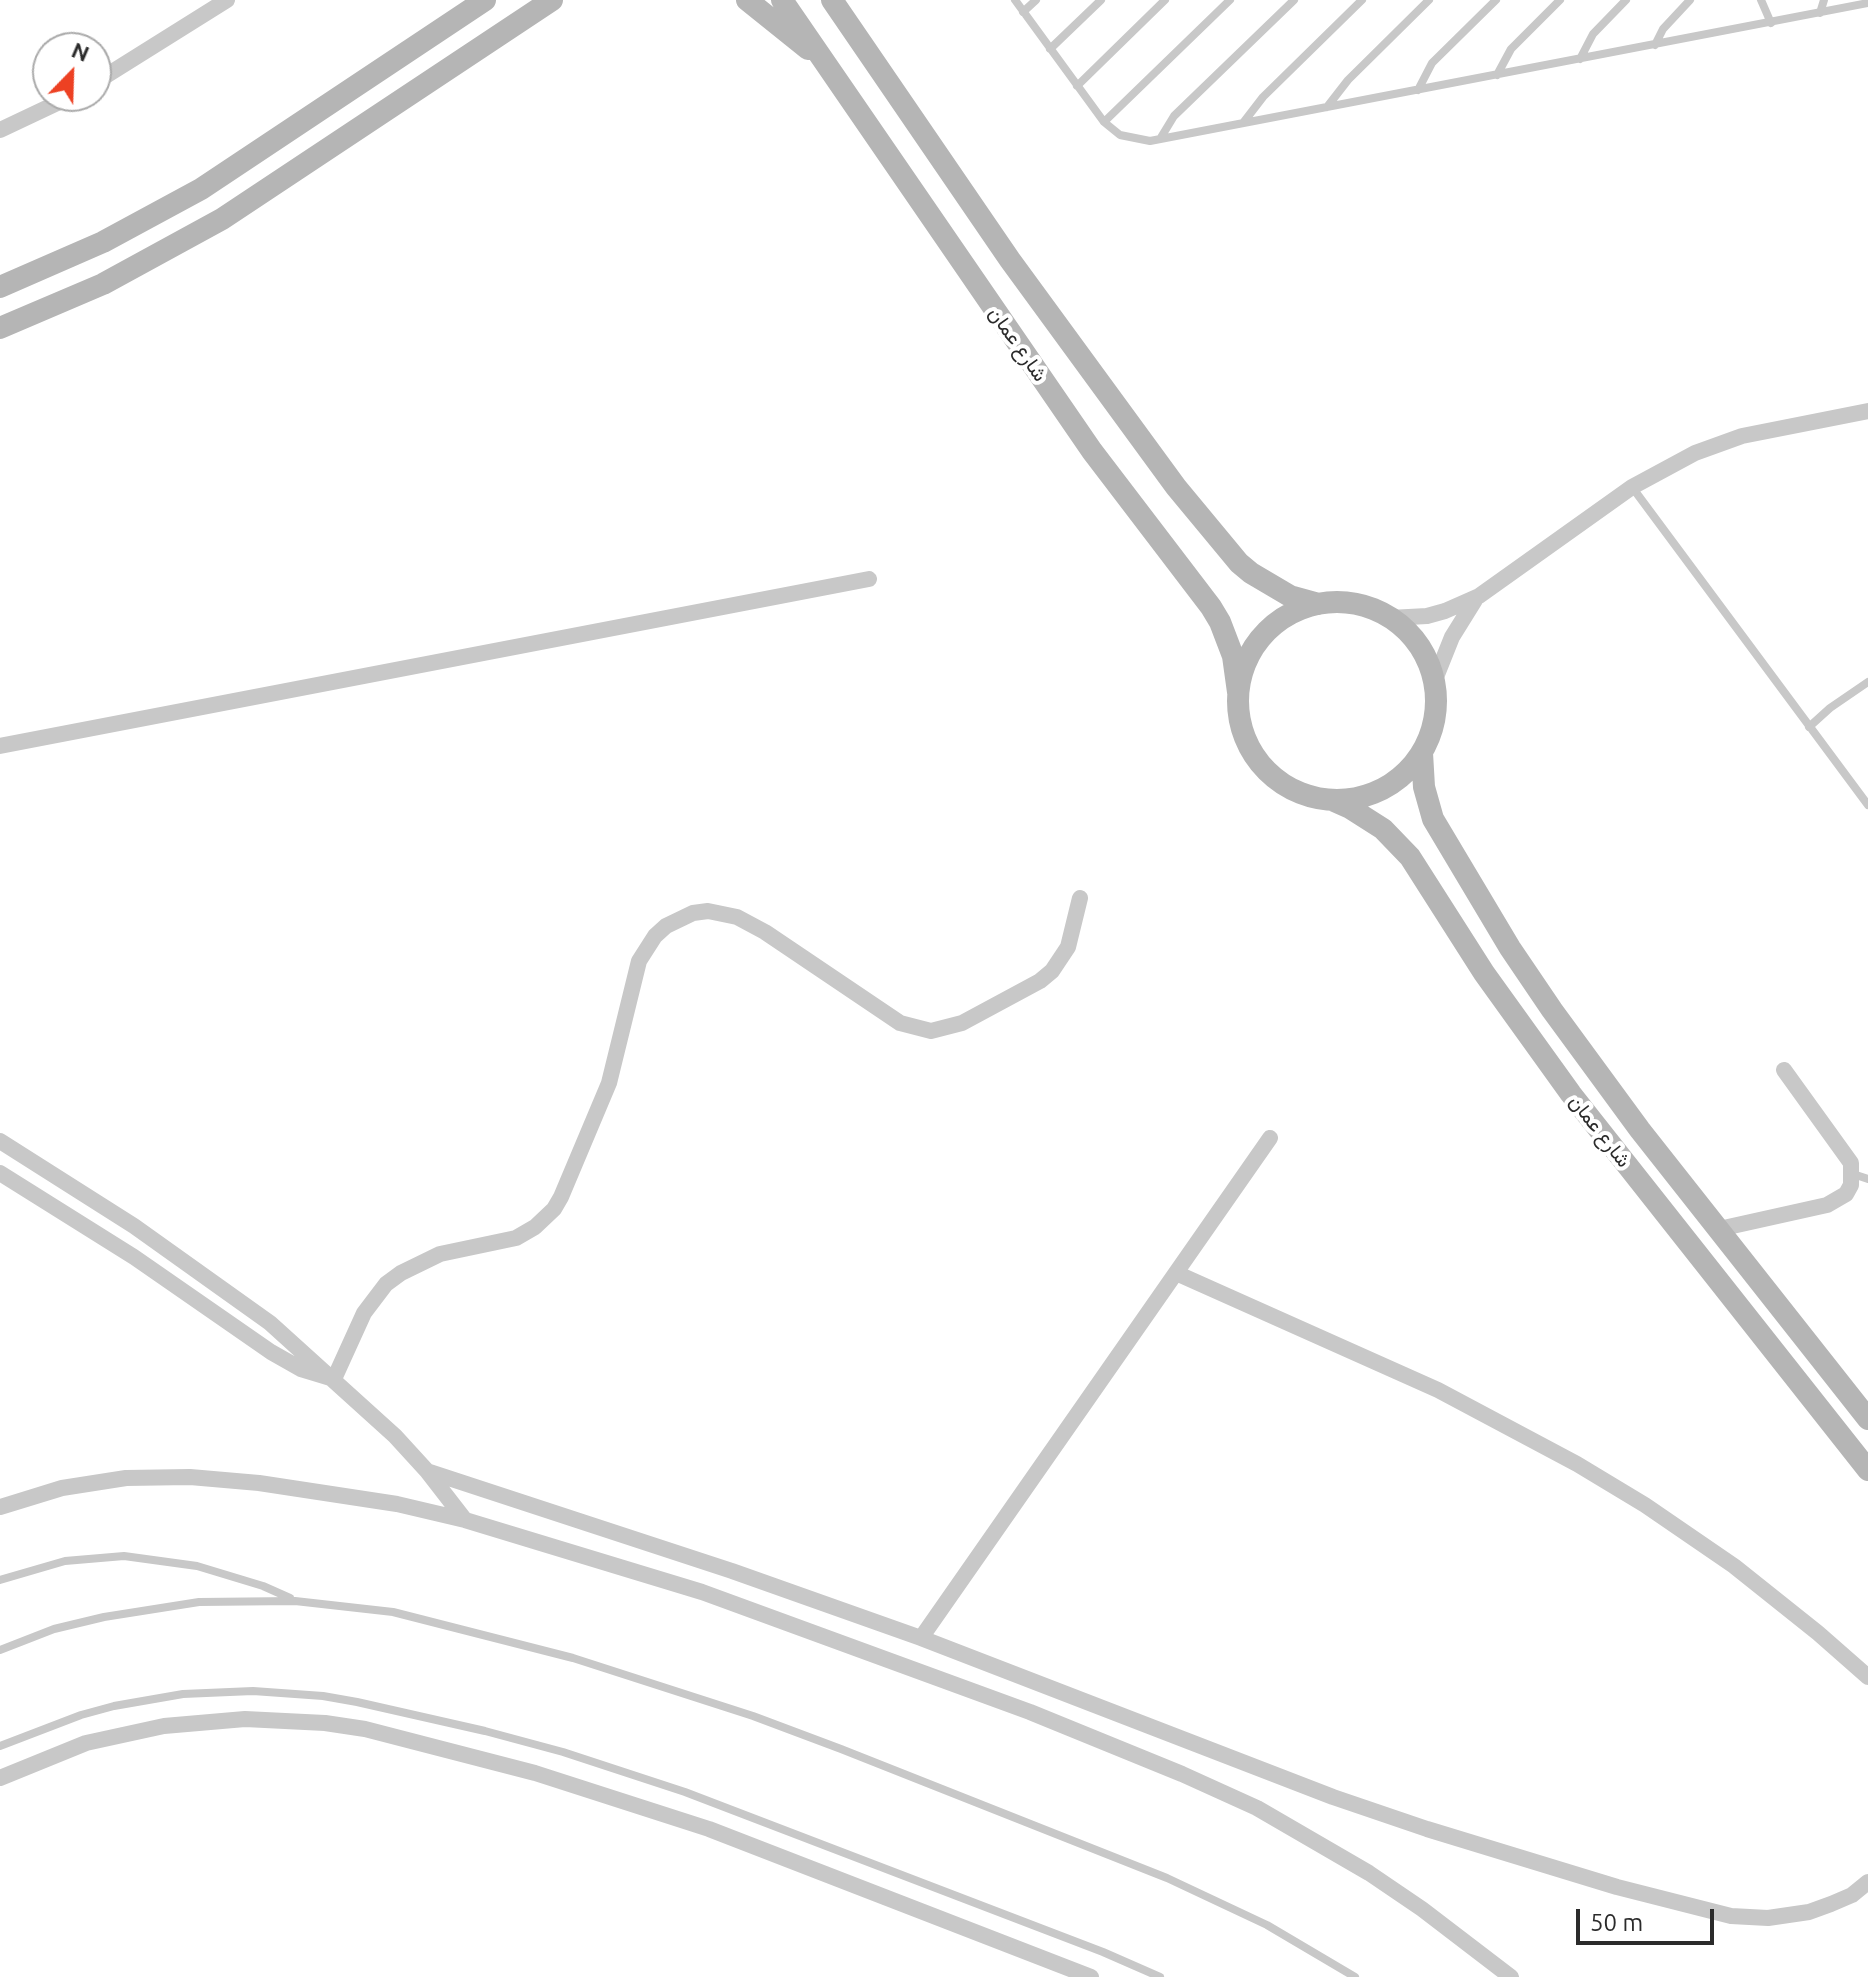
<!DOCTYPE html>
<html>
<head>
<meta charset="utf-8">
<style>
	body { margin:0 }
	#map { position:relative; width:1868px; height:1977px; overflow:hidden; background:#fff; font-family:Ubuntu,sans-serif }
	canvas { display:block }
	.north { position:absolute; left:32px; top:32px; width:80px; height:80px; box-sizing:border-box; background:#fff; border:2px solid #aaa; border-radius:50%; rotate:23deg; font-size:22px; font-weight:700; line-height:32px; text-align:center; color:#2b2b2b }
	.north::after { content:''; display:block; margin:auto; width:28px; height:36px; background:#ed4123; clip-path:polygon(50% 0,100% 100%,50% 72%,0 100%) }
	.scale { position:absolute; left:1576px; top:1909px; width:138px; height:36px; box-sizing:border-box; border:4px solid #2b2b2b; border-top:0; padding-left:10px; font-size:24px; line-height:28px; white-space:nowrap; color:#2b2b2b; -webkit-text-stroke:6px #fff; paint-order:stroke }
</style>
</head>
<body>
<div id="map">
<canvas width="1868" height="1977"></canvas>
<div class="north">N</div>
<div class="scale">50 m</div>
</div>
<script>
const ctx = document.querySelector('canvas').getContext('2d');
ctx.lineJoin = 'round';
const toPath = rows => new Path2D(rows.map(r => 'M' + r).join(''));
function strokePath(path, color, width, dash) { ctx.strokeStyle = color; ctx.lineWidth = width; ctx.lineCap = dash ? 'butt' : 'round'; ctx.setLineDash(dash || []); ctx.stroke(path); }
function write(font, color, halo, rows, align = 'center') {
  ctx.font = font + ' Ubuntu,Vazirmatn,sans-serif'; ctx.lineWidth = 8; ctx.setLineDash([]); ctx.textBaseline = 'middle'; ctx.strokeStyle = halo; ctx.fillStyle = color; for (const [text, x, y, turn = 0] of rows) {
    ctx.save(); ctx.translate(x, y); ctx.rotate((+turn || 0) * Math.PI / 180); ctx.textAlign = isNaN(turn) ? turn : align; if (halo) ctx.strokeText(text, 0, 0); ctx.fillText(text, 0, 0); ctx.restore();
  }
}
strokePath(toPath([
	[1015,0,1104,122,1120,135,1150,141,1868,3],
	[1761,0,1771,23],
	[1023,12,1036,0],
	[1820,13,1824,0],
	[1655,45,1663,29,1690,0],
	[1050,49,1101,0],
	[1580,59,1593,34,1626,0],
	[1497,75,1511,49,1560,0],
	[1077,86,1165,0],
	[1418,90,1432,63,1496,0],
	[1327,107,1348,80,1429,0],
	[1104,122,1230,0],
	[1243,123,1263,97,1362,0],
	[1160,139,1174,116,1294,0],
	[1632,487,1868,805],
	[1809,727,1830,708,1868,682],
	[1853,1174,1868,1179],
	[0,1580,65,1561,124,1556,197,1566,263,1586,290,1598],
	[0,1650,54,1629,104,1617,199,1602,295,1601,393,1612,573,1658,753,1716,841,1749,1167,1878,1267,1925,1355,1977],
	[0,1746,81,1715,114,1706,183,1694,253,1691,323,1696,357,1702,485,1731,563,1752,685,1792,1103,1952,1160,1977]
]), '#c8c8c8', 8);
strokePath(toPath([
	[96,82,227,0],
	[0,130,72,96],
	[1390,618,1427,616,1445,611,1479,596,1632,487,1695,453,1742,436,1868,411],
	[1434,682,1452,637,1475,600],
	[0,746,869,579],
	[0,1141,134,1226,270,1323,395,1436,427,1471,465,1520],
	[0,1173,134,1257,271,1352,301,1369,334,1379,364,1313,386,1284,401,1273,440,1254,516,1238,535,1227,554,1209,561,1197,609,1083,639,961,655,936,666,926,693,913,708,911,737,917,765,932,900,1023,931,1031,962,1023,1040,981,1052,971,1068,947,1080,898],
	[1719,1229,1827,1205,1846,1194,1851,1185,1851,1163,1784,1070],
	[1176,1273,1438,1390,1577,1464,1645,1505,1734,1566,1818,1633,1868,1677],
	[427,1471,732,1571,921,1638,1333,1797,1427,1829,1617,1887,1731,1916,1768,1918,1809,1912,1831,1904,1852,1895,1868,1882],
	[0,1507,62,1488,126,1478,190,1477,259,1483,397,1504,465,1520,702,1592,1030,1712,1182,1774,1257,1808,1369,1873,1422,1909,1511,1977],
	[921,1638,1270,1138],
	[0,1778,86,1743,164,1726,245,1719,325,1723,365,1729,535,1773,709,1829,1091,1977]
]), '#c8c8c8', 16);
strokePath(toPath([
	[747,0,808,49],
	[782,0,1092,451,1211,607,1220,622,1233,656,1238,692],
	[832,0,1010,260,1176,487,1239,563,1251,573,1290,596,1319,604],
	[0,287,103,242,201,189,485,0],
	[0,328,103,284,222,219,552,0],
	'1238 701a99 99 0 1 1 198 0a99 99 0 1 1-198 0Z',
	[1422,753,1424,787,1433,819,1510,948,1552,1010,1640,1130,1868,1419],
	[1332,800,1350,808,1383,829,1410,857,1484,973,1571,1094,1868,1470]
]), '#b5b5b5', 22);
write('20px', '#2b2b2b', '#fff', [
	["شارع عمان",1018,344,55],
	["شارع عمان",1600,1131,52]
]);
</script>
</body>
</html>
